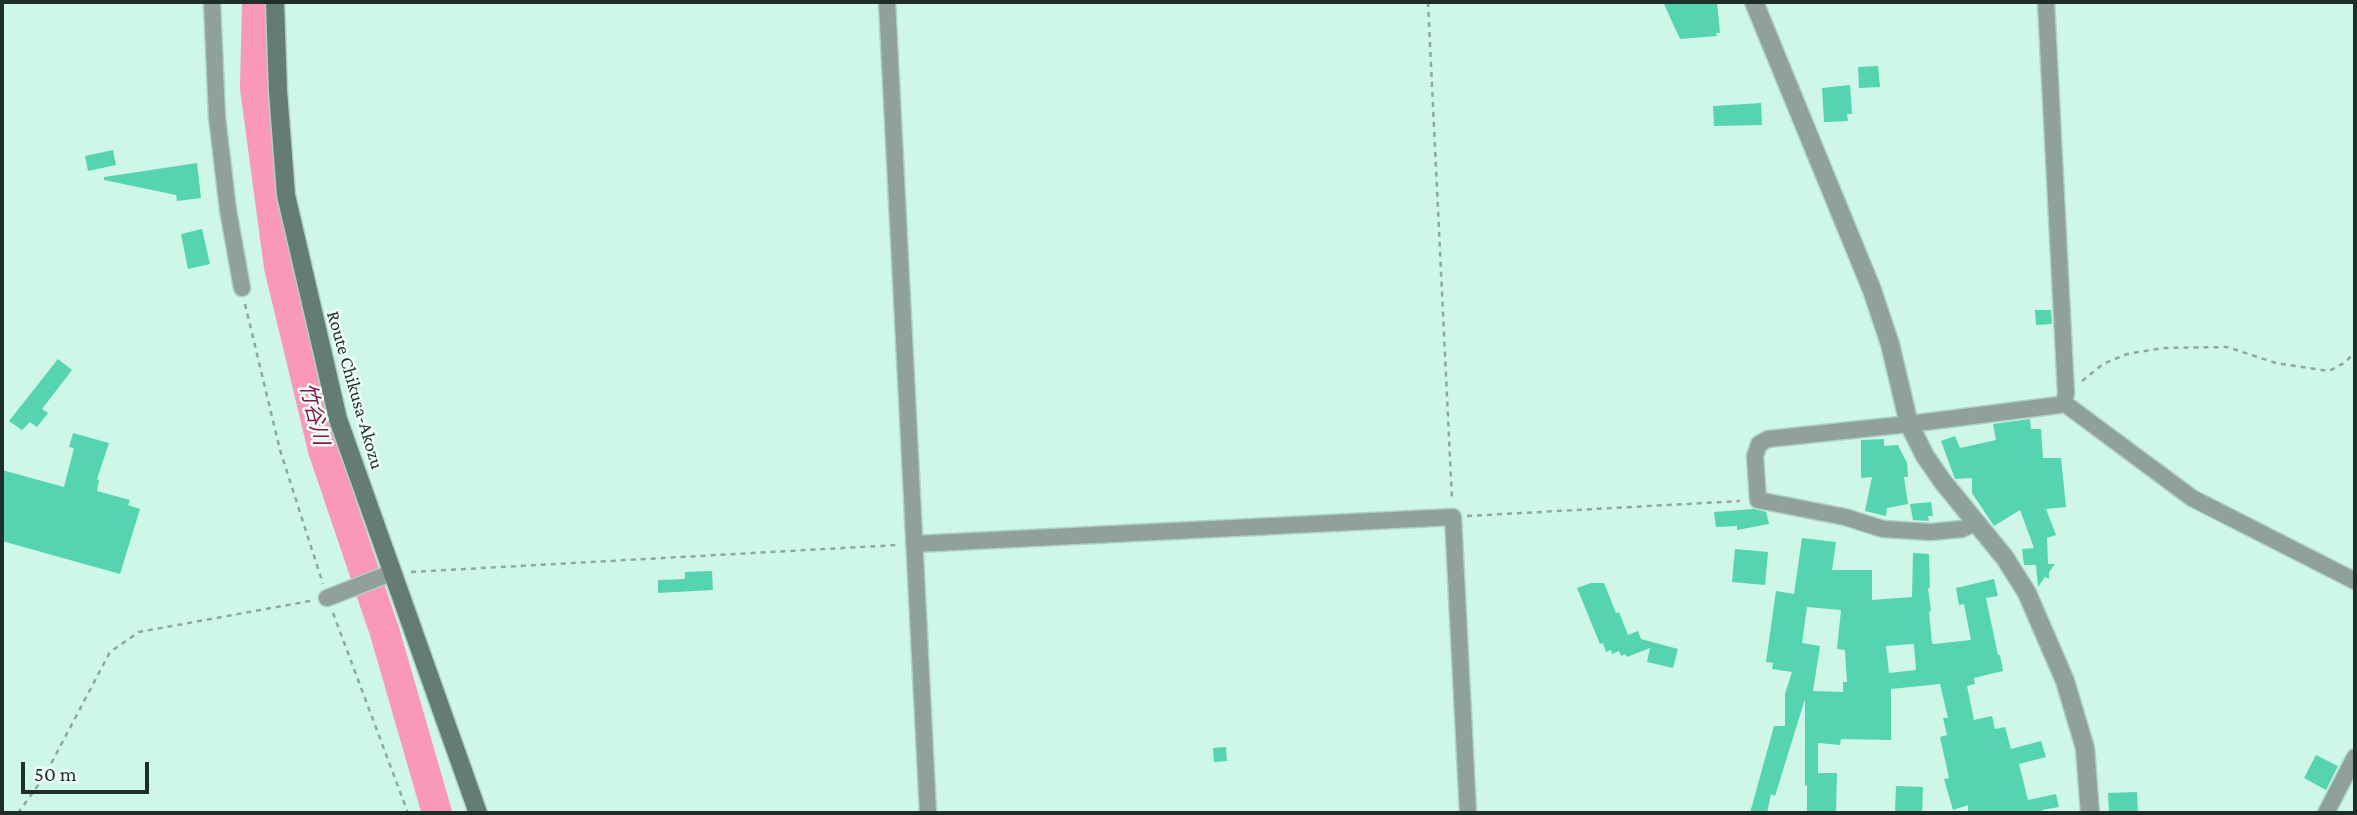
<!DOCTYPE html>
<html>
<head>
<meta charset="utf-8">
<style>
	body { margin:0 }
	#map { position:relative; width:2357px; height:815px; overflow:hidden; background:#cef7e8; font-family:"Crimson Pro",serif }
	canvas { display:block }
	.frame { position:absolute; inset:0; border:4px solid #1e2e28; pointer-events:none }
	.scale { position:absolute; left:21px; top:762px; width:128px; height:32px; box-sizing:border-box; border:4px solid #1e2e28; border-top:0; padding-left:9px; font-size:21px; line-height:24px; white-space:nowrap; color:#1e2e28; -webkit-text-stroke:5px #eefef7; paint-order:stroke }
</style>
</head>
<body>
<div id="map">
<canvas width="2357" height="815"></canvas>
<div class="frame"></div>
<div class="scale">50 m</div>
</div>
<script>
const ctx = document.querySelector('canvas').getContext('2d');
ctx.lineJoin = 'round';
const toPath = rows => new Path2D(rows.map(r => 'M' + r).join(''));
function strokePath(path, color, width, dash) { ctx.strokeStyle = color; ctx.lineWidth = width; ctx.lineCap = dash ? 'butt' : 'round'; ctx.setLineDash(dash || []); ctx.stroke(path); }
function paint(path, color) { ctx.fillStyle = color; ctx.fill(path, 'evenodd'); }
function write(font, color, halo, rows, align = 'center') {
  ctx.font = font + ' "Crimson Pro","Noto Sans JP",serif'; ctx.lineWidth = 5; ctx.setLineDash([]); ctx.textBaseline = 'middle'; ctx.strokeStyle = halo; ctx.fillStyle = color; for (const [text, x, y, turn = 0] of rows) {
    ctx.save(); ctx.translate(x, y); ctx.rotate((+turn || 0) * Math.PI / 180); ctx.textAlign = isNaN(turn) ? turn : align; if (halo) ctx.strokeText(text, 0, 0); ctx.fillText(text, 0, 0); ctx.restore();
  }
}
strokePath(toPath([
	[257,2,255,88,279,267,323,450,385,633,437,813]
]), '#fa98ba', 30);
paint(toPath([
	[1663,2,1717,2,1720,33,1716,33,1717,36,1680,39],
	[1878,66,1880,87,1859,88,1858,67],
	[1850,85,1852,114,1847,114,1848,121,1824,122,1822,88],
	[1761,103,1762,125,1714,126,1713,106],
	[113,150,116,165,88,171,85,156],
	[197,163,201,198,177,201,176,195,104,180,104,177],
	[202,229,210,264,188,269,181,234],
	[2035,310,2051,310,2052,324,2036,325],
	[58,359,72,370,42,409,48,413,37,427,30,422,22,430,9,421],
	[2030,419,2031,429,2041,429,2043,458,2061,458,2066,507,2046,509,2056,535,2047,538,2048,564,2055,564,2049,572,2049,579,2045,577,2038,587,2036,565,2024,565,2022,549,2034,548,2020,510,1994,526,1972,493,1972,478,1955,479,1941,441,1955,436,1960,448,1996,440,1993,424],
	[73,433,109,443,97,479,99,480,97,491,130,500,128,505,140,509,120,574,2,541,2,470,64,487,74,448,69,447],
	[1884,439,1884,446,1898,445,1907,463,1908,477,1904,477,1908,504,1887,508,1886,516,1865,511,1872,477,1861,478,1861,440],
	[1931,502,1933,516,1928,516,1929,521,1913,520,1910,504],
	[1754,509,1766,512,1769,524,1737,530,1737,526,1716,527,1714,512],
	[1802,538,1836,542,1832,570,1872,570,1872,600,1912,597,1913,553,1929,554,1930,588,1928,588,1931,611,1929,612,1932,643,1934,644,1971,640,1964,604,1959,605,1956,588,1994,579,1998,596,1986,598,1998,655,2000,655,2003,671,1974,678,1975,684,1967,686,1974,720,1992,716,1995,729,2005,727,2011,749,2041,741,2046,757,2019,764,2028,800,2056,794,2059,807,2042,810,2043,813,1968,813,1968,805,1953,810,1944,779,1949,778,1940,737,1947,735,1943,718,1948,718,1940,684,1891,689,1891,740,1841,739,1840,745,1818,743,1818,773,1837,773,1836,813,1807,813,1807,785,1805,786,1805,699,1775,796,1771,794,1767,813,1750,813,1774,726,1785,726,1785,694,1792,672,1772,669,1773,663,1766,662,1776,591,1794,594],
	[1807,607,1841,610,1837,649,1845,650,1847,682,1843,682,1843,692,1813,691,1820,646,1802,643],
	[1914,644,1916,670,1889,673,1886,646],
	[1735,549,1768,552,1765,585,1732,582],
	[712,571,713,590,658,593,658,580,685,579,685,572],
	[1591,583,1604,583,1616,613,1619,612,1628,635,1638,631,1641,639,1678,649,1673,668,1647,662,1650,648,1627,657,1625,654,1621,656,1619,651,1612,654,1611,650,1606,652,1603,643,1600,644,1577,588],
	[1226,747,1227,761,1214,762,1213,748],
	[2316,755,2338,766,2326,790,2304,778],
	[1896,786,1923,787,1922,813,1895,813],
	[2137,792,2138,813,2109,813,2108,793]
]), '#55d4af');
const minor = toPath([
	[212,2,217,117,228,210,242,288],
	[887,2,928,813],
	[2046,2,2066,393,2064,403],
	[2064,403,2192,498,2355,581],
	[1977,522,1962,529,1931,532,1883,529,1845,517,1758,500,1755,456,1759,444,1768,439,1909,424,2059,405,2064,403],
	[914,544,1453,517,1468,813],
	[327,598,391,573],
	[2326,813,2355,757]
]);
const tertiary = toPath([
	[1754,2,1872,290,1890,344,1909,424,1925,456,1943,482,2005,558,2027,593,2065,681,2085,748,2090,813]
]);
const secondary = toPath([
	[275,2,278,91,286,195,338,419,478,813]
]);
strokePath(minor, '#aed3c5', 19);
strokePath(tertiary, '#aed3c5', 21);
strokePath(secondary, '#aed3c5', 21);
strokePath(toPath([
	[1428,2,1452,500],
	[245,304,280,450,323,584],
	[2082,381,2103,364,2127,354,2163,348,2227,347,2276,363,2329,371,2346,362,2355,351],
	[1467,516,1740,501],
	[411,572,897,545],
	[333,613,408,813],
	[18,813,44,777,110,652,139,632,310,601]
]), '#8baa9f', 2.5, [5, 5]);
strokePath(minor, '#90a09a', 16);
strokePath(tertiary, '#90a09a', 18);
strokePath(secondary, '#647c73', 18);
write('19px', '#1e2e28', '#eefef7', [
	["Route Chikusa-Akozu",355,390,74]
]);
write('italic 21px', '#89154d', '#eefef7', [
	["竹谷川",314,414,76]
]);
</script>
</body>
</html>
